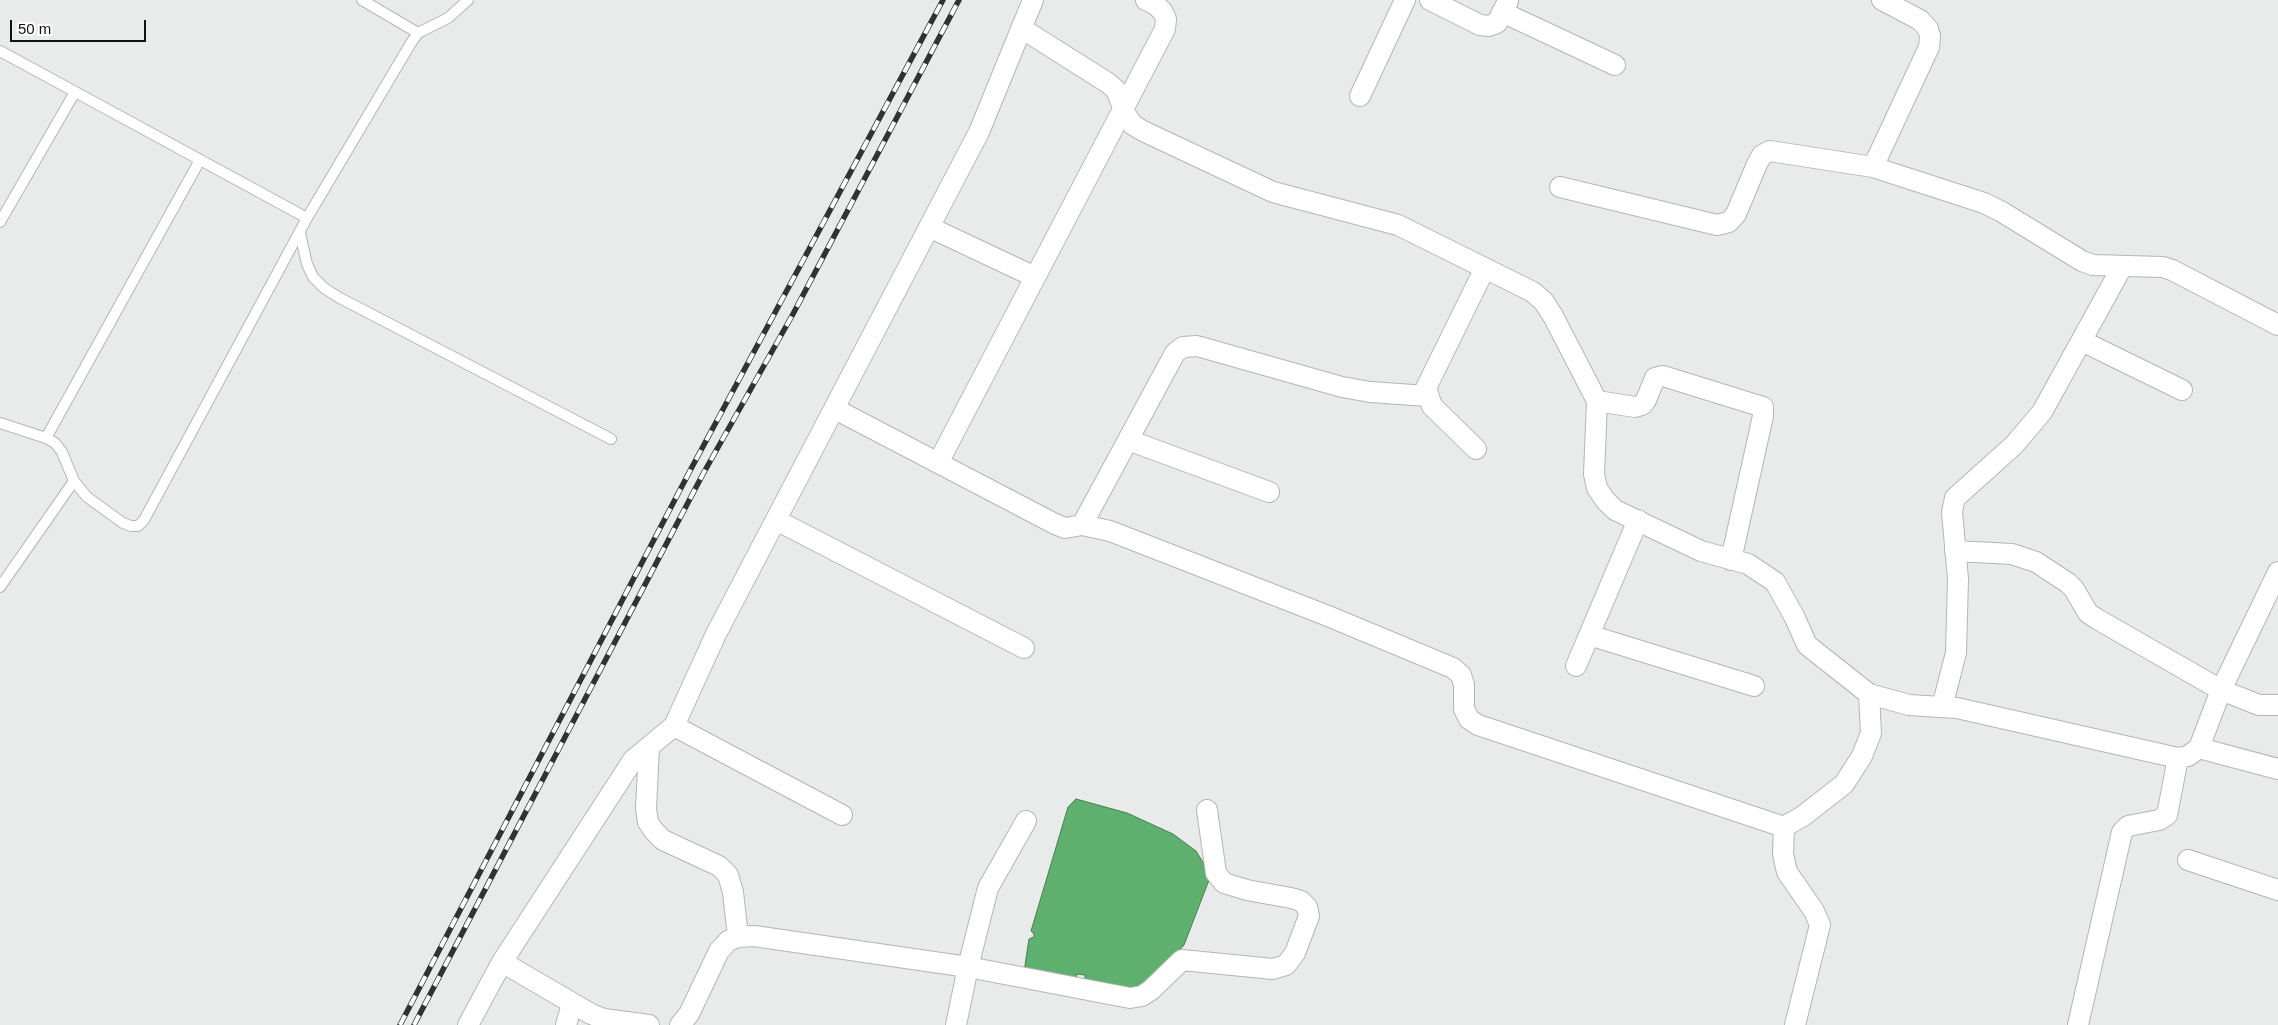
<!DOCTYPE html>
<html>
<head>
<meta charset="utf-8">
<style>
	body { margin:0 }
	#map { position:relative; width:2278px; height:1025px; overflow:hidden; background:#e8ebe9; font-family:Arial,sans-serif }
	canvas { display:block }
	.scale { position:absolute; left:10px; top:20px; width:136px; height:22px; box-sizing:border-box; border:2px solid #101110; border-top:0; padding-left:6px; font-size:15px; line-height:18px; white-space:nowrap; color:#101110; -webkit-text-stroke:4px #fff; paint-order:stroke }
</style>
</head>
<body>
<div id="map">
<canvas width="2278" height="1025"></canvas>
<div class="scale">50 m</div>
</div>
<script>
const ctx = document.querySelector('canvas').getContext('2d');
ctx.lineJoin = 'round';
function paint(path, color) { ctx.fillStyle = color; ctx.fill(path, 'evenodd'); }
const toPath = rows => new Path2D(rows.map(r => 'M' + r).join(''));
function strokePath(path, color, width, dash) { ctx.strokeStyle = color; ctx.lineWidth = width; ctx.lineCap = dash ? 'butt' : 'round'; ctx.setLineDash(dash || []); ctx.stroke(path); }
const water = toPath([
	[1076,799,1127,813,1173,834,1196,851,1211,875,1184,945,1149,985,1131,989,1085,982,1085,975,1077,974,1076,978,1024,972,1029,939,1034,937,1034,934,1031,931,1068,807,1076,799]
]);
paint(water, '#5faf6e');
strokePath(water, '#478052', 1);
const service = toPath([
	[362,0,418,33],
	[0,51,307,218],
	[0,222,75,92],
	[300,233,307,264,313,277,324,288,338,297,611,439],
	[0,423,46,438,55,443,62,452,74,481,87,497,123,523,131,526,138,526,144,520,307,218,411,43,418,33,448,18,468,0],
	[46,438,200,160],
	[0,587,74,481]
]);
const minor = toPath([
	[1430,0,1480,25,1489,26,1497,23,1508,1],
	[1502,12,1615,65],
	[1021,28,1108,83,1116,90,1126,115,1133,125,1143,131,1273,192,1398,225,1533,292,1544,302,1553,316,1597,401,1594,474,1597,488,1605,500,1615,510,1701,551,1748,564,1775,582,1794,616,1807,645,1869,694,1871,733,1862,756,1844,784,1803,816,1784,827,1783,854,1787,872,1814,911,1820,925,1795,1025],
	[1360,96,1405,0],
	[1873,167,1929,47,1930,36,1928,29,1920,20,1882,0],
	[1560,187,1717,225,1729,222,1736,214,1757,164,1762,155,1770,151,1873,167,1984,203,2002,212,2082,261,2093,265,2163,267,2172,270,2278,325],
	[929,227,1035,277],
	[2082,341,2182,390],
	[1597,401,1635,407,1642,405,1646,400,1655,378,1663,376,1763,407,1763,416,1731,560],
	[835,409,1055,524,1065,528,1082,525,1110,531,1328,616,1453,668,1461,675,1464,685,1464,709,1469,719,1478,725,1784,827],
	[1128,440,1269,492],
	[1476,449,1432,406,1426,388,1485,268],
	[938,463,1165,29,1166,19,1163,12,1156,5,1146,0],
	[776,520,1024,648],
	[1082,525,1175,353,1183,347,1197,346,1342,387,1370,392,1428,396],
	[1955,551,2012,554,2036,562,2068,583,2074,589,2088,613,2097,619,2221,690,2259,705,2278,705],
	[1589,635,1754,686],
	[1576,666,1638,520],
	[1869,694,1909,705,1957,708,2169,756,2178,758,2188,756,2199,748,2278,769],
	[1942,707,1956,653,1958,579,1952,512,1955,498,2014,445,2042,412,2122,267],
	[674,726,842,815],
	[649,747,646,809,648,822,654,831,663,840,719,866,728,875,733,892,738,937],
	[2199,748,2221,690,2278,572],
	[2188,860,2278,890],
	[502,962,591,1014,604,1019,649,1025],
	[468,1025,502,962,633,760,674,726,716,634,979,132,1033,0],
	[566,1025,572,1004],
	[680,1025,689,1014,719,951,728,941,738,937,754,936,968,967,1130,998,1142,996,1151,990,1182,960,1273,969,1286,965,1295,953,1309,916,1307,907,1301,901,1291,898,1247,890,1224,883,1216,873,1207,810],
	[956,1025,968,967,988,888,1026,821],
	[2078,1025,2122,832,2128,826,2159,820,2167,815,2178,758]
]);
strokePath(service, '#b3b6b3', 12);
strokePath(minor, '#b3b6b3', 22);
strokePath(service, '#fff', 10);
strokePath(minor, '#fff', 20);
const rail = toPath([
	[400,1025,692,467,943,0],
	[414,1025,703,474,793,314,959,0]
]);
strokePath(rail, '#313331', 5.5);
strokePath(rail, '#fff', 4, [11]);
</script>
</body>
</html>
